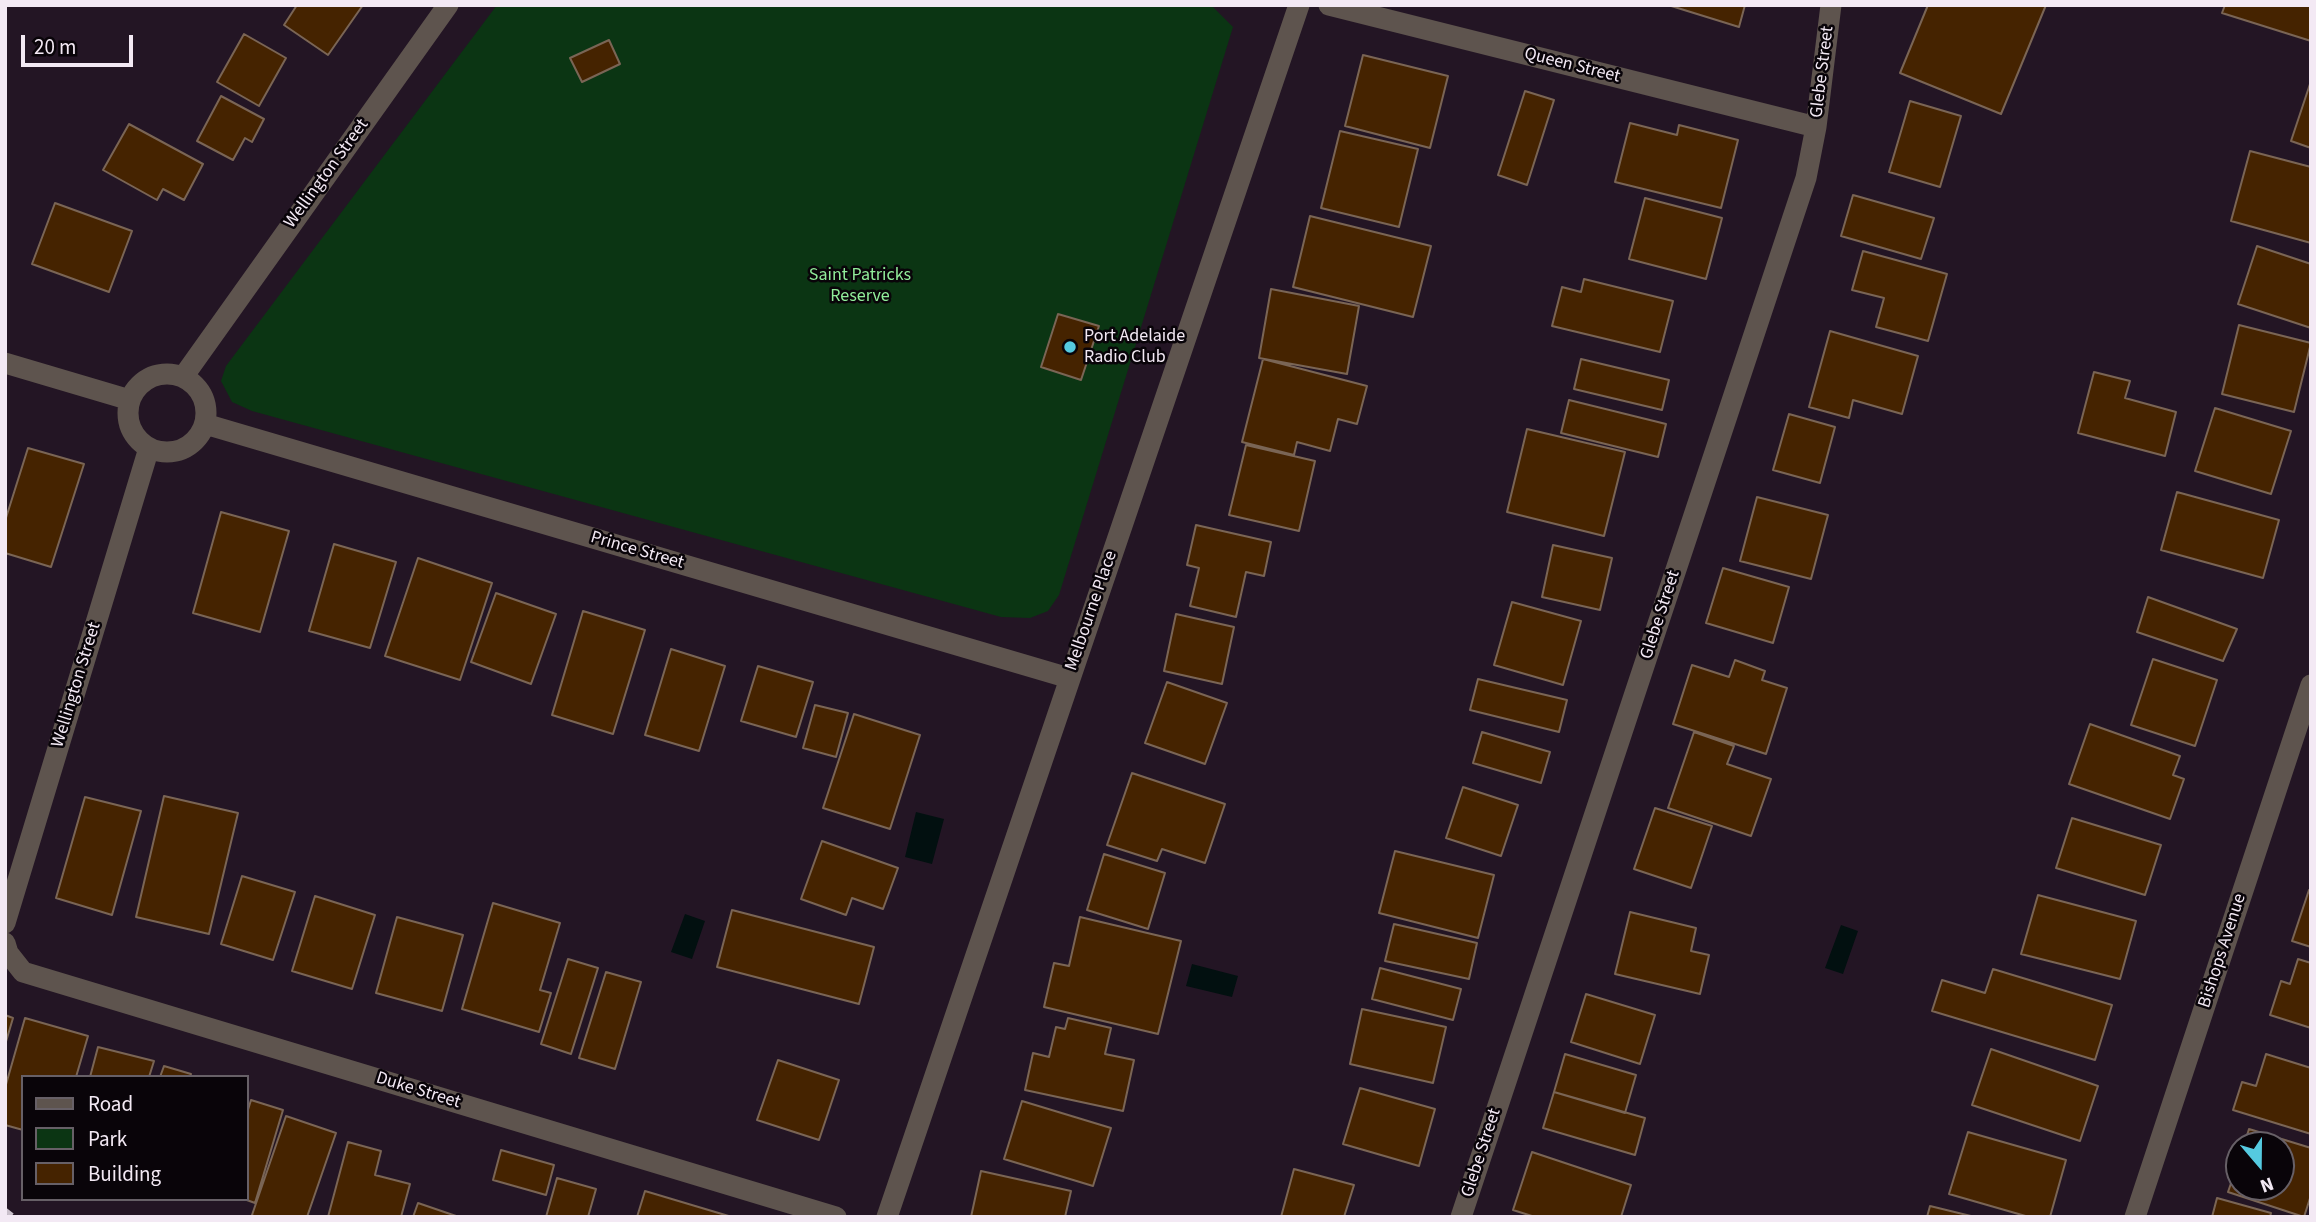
<!DOCTYPE html>
<html>
<head>
<meta charset="utf-8">
<style>
	body { margin:0 }
	#map { position:relative; width:2316px; height:1222px; overflow:hidden; background:#231524; font-family:"Source Sans 3",sans-serif }
	canvas { display:block }
	.frame { position:absolute; inset:0; border:7px solid #f3e9f4; pointer-events:none }
	.legend { position:absolute; left:21px; top:1075px; width:228px; height:126px; box-sizing:border-box; background:#090409; border:2px solid #676067; margin:0; padding:9px 12px; list-style:none; font-size:21px; color:#f3e9f4 }
	.legend li { display:flex; align-items:center; gap:14px; height:35px }
	.legend b { width:35px; border:2px solid #676067 }
	.north { position:absolute; left:2225px; top:1131px; width:70px; height:70px; box-sizing:border-box; background:#090409; border:2px solid #676067; border-radius:50%; rotate:160deg; font-size:19px; font-weight:700; line-height:28px; text-align:center; color:#f3e9f4 }
	.north::after { content:''; display:block; margin:auto; width:24px; height:32px; background:#55cae0; clip-path:polygon(50% 0,100% 100%,50% 72%,0 100%) }
	.scale { position:absolute; left:21px; top:35px; width:112px; height:32px; box-sizing:border-box; border:4px solid #f3e9f4; border-top:0; padding-left:9px; font-size:21px; line-height:24px; white-space:nowrap; color:#f3e9f4; -webkit-text-stroke:5px #090409; paint-order:stroke }
</style>
</head>
<body>
<div id="map">
<canvas width="2316" height="1222"></canvas>
<div class="frame"></div>
<ul class="legend">
<li><b style="height:9px;background:#5e544e"></b>Road</li>
<li><b style="height:19px;background:#0b3513"></b>Park</li>
<li><b style="height:19px;background:#452300"></b>Building</li>
</ul>
<div class="north">N</div>
<div class="scale">20 m</div>
</div>
<script>
const ctx = document.querySelector('canvas').getContext('2d');
ctx.lineJoin = 'round';
function paint(path, color) { ctx.fillStyle = color; ctx.fill(path, 'evenodd'); }
const toPath = rows => new Path2D(rows.map(r => 'M' + r).join(''));
function strokePath(path, color, width, dash) { ctx.strokeStyle = color; ctx.lineWidth = width; ctx.lineCap = dash ? 'butt' : 'round'; ctx.setLineDash(dash || []); ctx.stroke(path); }
function write(font, color, halo, rows, align = 'center') {
  ctx.font = font + ' "Source Sans 3",sans-serif'; ctx.lineWidth = 5; ctx.setLineDash([]); ctx.textBaseline = 'middle'; ctx.strokeStyle = halo; ctx.fillStyle = color; for (const [text, x, y, turn = 0] of rows) {
    ctx.save(); ctx.translate(x, y); ctx.rotate((+turn || 0) * Math.PI / 180); ctx.textAlign = isNaN(turn) ? turn : align; if (halo) ctx.strokeText(text, 0, 0); ctx.fillText(text, 0, 0); ctx.restore();
  }
}
paint(toPath([
	[497,5,1211,5,1233,27,1059,595,1048,611,1030,618,1001,617,252,411,232,402,221,381,226,366]
]), '#0b3513');
paint(toPath([
	[916,812,944,819,932,864,905,857],
	[685,914,705,921,692,959,671,952],
	[1841,925,1858,931,1843,974,1825,968],
	[1192,964,1238,976,1232,997,1186,986]
]), '#021010');
const building = toPath([
	[297,5,363,5,328,55,284,25,297,5],
	[1668,5,1745,5,1739,27,1668,5],
	[1928,5,2046,5,2001,114,1900,73,1928,5],
	[2225,5,2311,5,2311,41,2222,13,2225,5],
	[244,34,286,58,259,106,217,82,244,34],
	[609,40,620,64,582,82,570,58,609,40],
	[1363,55,1448,76,1430,148,1345,126,1363,55],
	[2311,81,2311,148,2291,141,2311,81],
	[1525,91,1554,100,1527,185,1498,175,1525,91],
	[221,96,264,119,252,142,245,138,233,160,197,141,221,96],
	[1910,101,1961,116,1940,187,1889,172,1910,101],
	[1630,123,1677,135,1679,125,1738,140,1721,208,1615,182,1630,123],
	[129,124,203,164,184,200,163,189,157,200,103,170,129,124],
	[1340,131,1418,149,1399,227,1321,208,1340,131],
	[2250,151,2311,167,2311,243,2231,221,2250,151],
	[1853,195,1934,218,1921,259,1841,236,1853,195],
	[1645,198,1722,218,1706,279,1629,259,1645,198],
	[55,203,132,231,109,292,32,264,55,203],
	[1310,216,1431,246,1413,317,1293,287,1310,216],
	[2257,246,2311,264,2311,328,2238,304,2257,246],
	[1863,251,1947,274,1928,341,1876,327,1884,298,1852,290,1863,251],
	[1584,279,1673,301,1660,352,1552,326,1562,287,1581,292,1584,279],
	[1271,289,1359,306,1347,374,1259,358,1271,289],
	[1058,314,1099,326,1081,380,1041,367,1058,314],
	[2239,325,2311,343,2294,412,2222,394,2239,325],
	[1830,331,1918,356,1902,414,1853,400,1849,418,1809,407,1830,331],
	[1263,359,1367,386,1357,424,1338,419,1330,451,1297,442,1294,455,1242,442,1263,359],
	[1581,359,1669,380,1662,410,1574,389,1581,359],
	[2094,372,2130,381,2125,398,2176,412,2165,456,2078,433,2094,372],
	[1569,400,1666,424,1658,457,1561,433,1569,400],
	[2215,408,2291,431,2271,494,2195,471,2215,408],
	[1789,414,1835,427,1820,483,1773,470,1789,414],
	[1527,429,1625,452,1604,536,1507,512,1527,429],
	[1246,445,1315,461,1299,531,1229,515,1246,445],
	[28,448,84,464,51,567,5,553,5,521,28,448],
	[2177,492,2279,520,2263,578,2161,550,2177,492],
	[1757,497,1828,515,1811,579,1740,561,1757,497],
	[221,512,289,531,260,632,193,613,221,512],
	[1196,525,1271,542,1264,576,1246,572,1236,617,1190,606,1199,568,1187,565,1196,525],
	[334,544,396,562,370,648,309,631,334,544],
	[1553,545,1612,558,1600,610,1542,597,1553,545],
	[418,558,492,583,460,680,385,656,418,558],
	[1723,568,1789,587,1773,643,1706,623,1723,568],
	[496,593,556,614,531,684,471,662,496,593],
	[2148,597,2237,629,2223,661,2137,632,2148,597],
	[1512,602,1581,621,1563,685,1494,665,1512,602],
	[583,611,645,630,613,734,552,715,583,611],
	[1176,614,1234,627,1222,684,1164,671,1176,614],
	[671,649,725,666,699,751,645,735,671,649],
	[2153,659,2217,680,2195,746,2131,725,2153,659],
	[1735,660,1765,671,1762,680,1787,688,1766,754,1673,724,1692,665,1729,677,1735,660],
	[758,666,813,682,796,737,741,721,758,666],
	[1478,679,1567,700,1559,732,1470,710,1478,679],
	[1167,682,1227,703,1205,764,1145,743,1167,682],
	[815,705,848,713,836,757,803,748,815,705],
	[854,714,920,735,890,829,823,808,854,714],
	[2090,724,2180,756,2173,775,2184,779,2170,819,2069,784,2090,724],
	[1482,732,1550,752,1541,783,1473,763,1482,732],
	[1694,732,1734,746,1727,764,1771,779,1751,836,1668,808,1694,732],
	[1132,773,1225,804,1205,863,1162,849,1157,861,1107,845,1132,773],
	[1463,787,1518,805,1501,856,1446,838,1463,787],
	[164,796,238,813,209,934,136,917,164,796],
	[85,797,141,811,112,915,56,898,85,797],
	[1655,808,1712,826,1691,888,1634,869,1655,808],
	[2072,818,2161,845,2145,895,2056,868,2072,818],
	[822,841,898,868,883,909,852,898,846,915,801,899,822,841],
	[1395,851,1494,875,1478,938,1379,913,1395,851],
	[1104,854,1165,873,1148,929,1087,910,1104,854],
	[242,876,295,892,273,960,221,944,242,876],
	[2309,890,2311,891,2311,947,2292,941,2309,890],
	[2038,895,2136,921,2120,979,2021,954,2038,895],
	[315,896,375,915,352,989,292,971,315,896],
	[493,903,560,923,540,990,551,993,539,1032,462,1009,493,903],
	[732,910,874,947,859,1004,717,967,732,910],
	[1630,912,1696,928,1691,951,1709,955,1700,994,1615,974,1630,912],
	[397,917,463,935,442,1011,376,993,397,917],
	[1080,917,1181,941,1158,1034,1044,1007,1054,963,1069,966,1080,917],
	[1394,924,1477,943,1469,979,1385,961,1394,924],
	[568,959,598,968,571,1054,541,1044,568,959],
	[2298,959,2311,963,2311,1028,2270,1015,2281,981,2290,984,2298,959],
	[1380,968,1461,989,1453,1020,1372,999,1380,968],
	[1993,969,2112,1005,2095,1060,1932,1011,1942,980,1985,993,1993,969],
	[606,972,641,982,615,1069,579,1058,606,972],
	[1586,994,1655,1015,1640,1064,1571,1042,1586,994],
	[1362,1009,1446,1027,1433,1083,1350,1064,1362,1009],
	[5,1015,13,1018,5,1045,5,1015],
	[25,1018,88,1036,76,1077,23,1077,23,1130,5,1125,5,1088,25,1018],
	[1068,1018,1111,1028,1105,1054,1134,1060,1123,1111,1025,1090,1033,1053,1049,1057,1056,1027,1065,1029,1068,1018],
	[98,1047,154,1061,149,1077,90,1077,98,1047],
	[1991,1049,2098,1086,2080,1141,1972,1105,1991,1049],
	[1565,1054,1636,1075,1625,1113,1554,1092,1565,1054],
	[2266,1054,2311,1068,2311,1134,2233,1110,2242,1082,2256,1086,2266,1054],
	[778,1060,839,1080,819,1140,757,1120,778,1060],
	[164,1066,191,1074,190,1077,160,1077,164,1066],
	[1360,1088,1435,1109,1419,1166,1343,1144,1360,1088],
	[1554,1092,1645,1118,1635,1155,1543,1128,1554,1092],
	[251,1100,283,1110,255,1203,244,1199,247,1199,247,1113,251,1100],
	[1022,1101,1111,1128,1093,1186,1004,1159,1022,1101],
	[286,1116,336,1133,307,1217,255,1217,252,1215,286,1116],
	[2249,1129,2311,1148,2311,1195,2304,1217,2228,1192,2239,1160,2239,1187,2281,1187,2281,1145,2244,1145,2249,1129],
	[1968,1132,2066,1160,2050,1217,2029,1217,1949,1194,1968,1132],
	[348,1142,381,1151,375,1175,410,1184,401,1217,328,1217,348,1142],
	[501,1150,554,1165,546,1195,493,1180,501,1150],
	[1532,1152,1631,1185,1621,1217,1535,1217,1513,1210,1532,1152],
	[1294,1169,1354,1185,1344,1217,1281,1217,1294,1169],
	[981,1171,1071,1191,1065,1217,971,1217,981,1171],
	[557,1178,596,1189,588,1217,546,1217,557,1178],
	[645,1191,732,1217,637,1217,645,1191],
	[2217,1198,2271,1213,2270,1217,2212,1217,2217,1198],
	[418,1203,459,1217,413,1217,418,1203],
	[1930,1206,1975,1217,1927,1217,1930,1206]
]);
paint(building, '#452300');
strokePath(building, '#7a6555', 2);
strokePath(toPath([
	[1329,5,1816,127],
	[5,363,130,400],
	'128 413a39 39 0 1 1 78 0a39 39 0 1 1-78 0Z',
	[183,377,448,5],
	[205,424,1069,678],
	[5,923,149,448],
	[5,943,8,953,23,972,836,1217],
	[887,1217,1299,5],
	[1461,1217,1806,178,1816,127,1831,5],
	[2135,1217,2311,685]
]), '#5e544e', 21);
strokePath(toPath([
	[5,1210,14,1217]
]), '#cac0cb', 5, [9, 9]);
for (const [x, y, r, color] of [
	[1070,347,7,"#55cae0"]
]) { const dot = new Path2D(); dot.arc(x, y, r, 0, 2 * Math.PI); ctx.fillStyle = color; ctx.fill(dot); strokePath(dot, '#090409', 2.5); }
write('18px', '#f3e9f4', '#090409', [
	["Queen Street",1572,66,14],
	["Glebe Street",1823,72,-83],
	["Wellington Street",327,174,-54],
	["Prince Street",637,551,16],
	["Melbourne Place",1092,611,-71],
	["Glebe Street",1661,615,-72],
	["Wellington Street",77,685,-73],
	["Bishops Avenue",2223,951,-72],
	["Duke Street",418,1091,17],
	["Glebe Street",1482,1153,-72]
]);
write('18px', '#91ed9a', '#090409', [
	["Saint Patricks",860,276],
	["Reserve",860,297]
]);
write('18px', '#f3e9f4', '#090409', [
	["Port Adelaide",1084,337],
	["Radio Club",1084,358]
], 'left');
</script>
</body>
</html>
